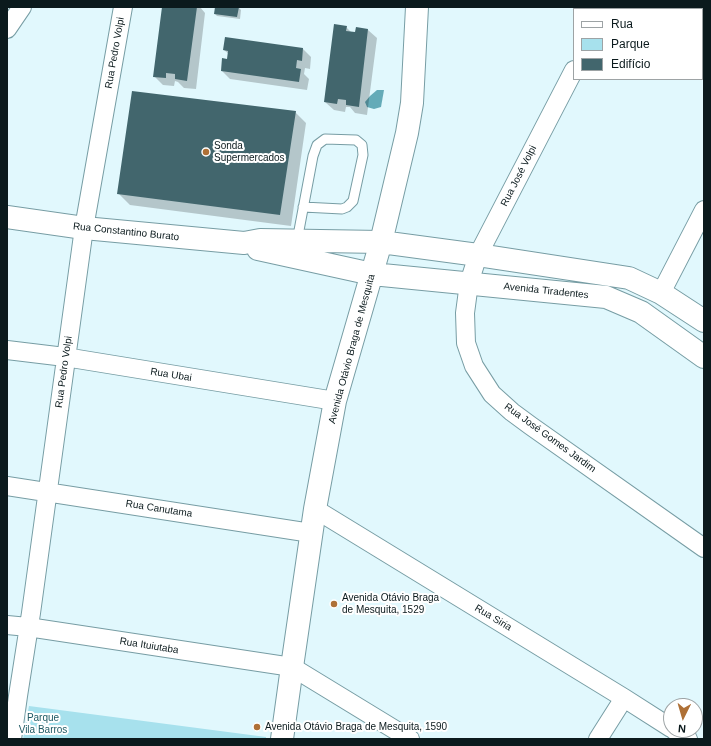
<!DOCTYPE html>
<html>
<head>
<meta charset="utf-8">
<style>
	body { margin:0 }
	#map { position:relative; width:711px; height:746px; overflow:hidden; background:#e1f8fd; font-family:Helvetica,sans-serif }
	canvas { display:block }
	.frame { position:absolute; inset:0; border:8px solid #0b1a1d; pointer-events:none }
	.legend { position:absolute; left:573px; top:8px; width:130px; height:72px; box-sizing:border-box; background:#fff; border:1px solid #9da3a5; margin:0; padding:5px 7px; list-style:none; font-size:12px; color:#0b1a1d }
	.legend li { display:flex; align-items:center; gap:8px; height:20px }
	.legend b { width:20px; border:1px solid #9da3a5 }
	.north { position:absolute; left:663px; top:698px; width:40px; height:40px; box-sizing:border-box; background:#fff; border:1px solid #9da3a5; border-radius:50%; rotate:185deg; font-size:11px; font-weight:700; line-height:16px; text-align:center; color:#0b1a1d }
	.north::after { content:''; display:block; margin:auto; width:14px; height:18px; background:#ae7036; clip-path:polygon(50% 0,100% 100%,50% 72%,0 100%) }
</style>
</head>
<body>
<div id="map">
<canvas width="711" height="746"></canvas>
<div class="frame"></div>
<ul class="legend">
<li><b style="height:5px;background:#fff"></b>Rua</li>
<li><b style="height:11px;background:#a7e1ed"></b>Parque</li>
<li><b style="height:11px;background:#42666d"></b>Edifício</li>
</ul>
<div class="north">N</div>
</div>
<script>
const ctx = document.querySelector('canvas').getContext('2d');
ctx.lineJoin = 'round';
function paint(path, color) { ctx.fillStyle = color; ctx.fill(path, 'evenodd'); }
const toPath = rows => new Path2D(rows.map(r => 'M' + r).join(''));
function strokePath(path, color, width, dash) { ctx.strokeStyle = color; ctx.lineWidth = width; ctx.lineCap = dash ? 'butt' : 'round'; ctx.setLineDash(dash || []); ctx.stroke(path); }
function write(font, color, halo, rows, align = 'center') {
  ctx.font = font + ' Helvetica,sans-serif'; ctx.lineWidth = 4; ctx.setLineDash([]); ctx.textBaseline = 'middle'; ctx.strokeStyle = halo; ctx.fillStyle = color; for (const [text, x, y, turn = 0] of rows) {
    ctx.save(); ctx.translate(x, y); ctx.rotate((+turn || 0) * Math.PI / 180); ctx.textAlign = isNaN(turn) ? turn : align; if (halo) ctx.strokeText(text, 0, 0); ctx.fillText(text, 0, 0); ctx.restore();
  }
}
paint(toPath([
	[29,706,266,737,266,739,23,739]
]), '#a7e1ed');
paint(toPath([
	[377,90,384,90,381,107,374,109,367,107,365,102,370,96]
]), '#64abb8');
paint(toPath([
	[163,7,200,7,205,13,196,89,184,88,178,82,175,81,174,86,163,85,154,76],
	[216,7,238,7,241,10,240,19,217,16,215,14],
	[346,27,352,33,356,33,356,28,368,30,377,38,367,115,355,113,350,107,346,107,345,112,334,110,325,102],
	[303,49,311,57,310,69,305,68,304,74,309,79,307,90,230,79,222,71,228,60,229,54,224,50],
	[295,112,306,123,291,226,130,205,119,194]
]), '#0003');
paint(toPath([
	[162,7,197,7,187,81,175,79,175,74,166,73,166,78,153,77],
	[215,7,239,7,237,17,214,14],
	[334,24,347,26,346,31,355,32,356,27,368,29,359,107,346,105,346,100,338,99,337,104,324,102],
	[225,37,303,48,302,61,297,60,296,68,301,69,299,82,221,71,222,58,227,59,228,51,223,50],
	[132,91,296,111,280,215,117,194]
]), '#42666d');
const service = toPath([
	[297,241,300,225,313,156,317,145,325,139,356,140,362,145,363,155,353,201,347,207,342,209,303,207]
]);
const minor = toPath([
	[607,9,608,7],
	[7,29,22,7],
	[574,70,478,255,469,283,465,313,466,343,474,366,492,394,512,412,531,426,704,548],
	[661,293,704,210],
	[7,350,65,357,335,401],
	[7,486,311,533],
	[315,509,624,698,671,728],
	[7,625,28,627,292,667,410,739],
	[674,730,688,739],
	[12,739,18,696,31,613,84,228,123,7],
	[598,739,624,698]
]);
const tertiary = toPath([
	[7,217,84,228,244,243,260,240,381,242],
	[258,249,372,274]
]);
const secondary = toPath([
	[381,242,478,255,629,278,661,293,704,321],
	[372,274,606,297,641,312,704,357],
	[282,739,292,667,315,509,335,401,381,242,407,133,412,103,417,7]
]);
strokePath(service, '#779da4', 11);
strokePath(minor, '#779da4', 20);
strokePath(tertiary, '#779da4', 24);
strokePath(secondary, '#779da4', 24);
strokePath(service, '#fff', 9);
strokePath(minor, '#fff', 18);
strokePath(tertiary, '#fff', 22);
strokePath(secondary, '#fff', 22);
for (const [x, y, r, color] of [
	[206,152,4,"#ae7036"],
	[334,604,4,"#ae7036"],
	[257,727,4,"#ae7036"]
]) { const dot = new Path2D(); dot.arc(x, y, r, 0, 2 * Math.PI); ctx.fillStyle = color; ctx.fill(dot); strokePath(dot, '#fff', 1.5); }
write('10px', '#0b1a1d', '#fff', [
	["Rua Pedro Volpi",115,53,-80],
	["Rua José Volpi",519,176,-63],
	["Rua Constantino Burato",126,232,6],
	["Avenida Tiradentes",546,291,6],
	["Avenida Otávio Braga de Mesquita",352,349,-75],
	["Rua Pedro Volpi",64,372,-82],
	["Rua Ubai",171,375,9],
	["Rua José Gomes Jardim",550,438,36],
	["Rua Canutama",159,509,9],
	["Rua Siria",493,618,31],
	["Rua Ituiutaba",149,646,9]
]);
write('10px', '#0b1a1d', '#fff', [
	["Sonda",214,146],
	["Supermercados",214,158],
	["Avenida Otávio Braga",342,598],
	["de Mesquita, 1529",342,610],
	["Avenida Otávio Braga de Mesquita, 1590",265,727]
], 'left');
write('10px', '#205b65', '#fff', [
	["Parque",43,718],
	["Vila Barros",43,730]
]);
</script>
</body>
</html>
